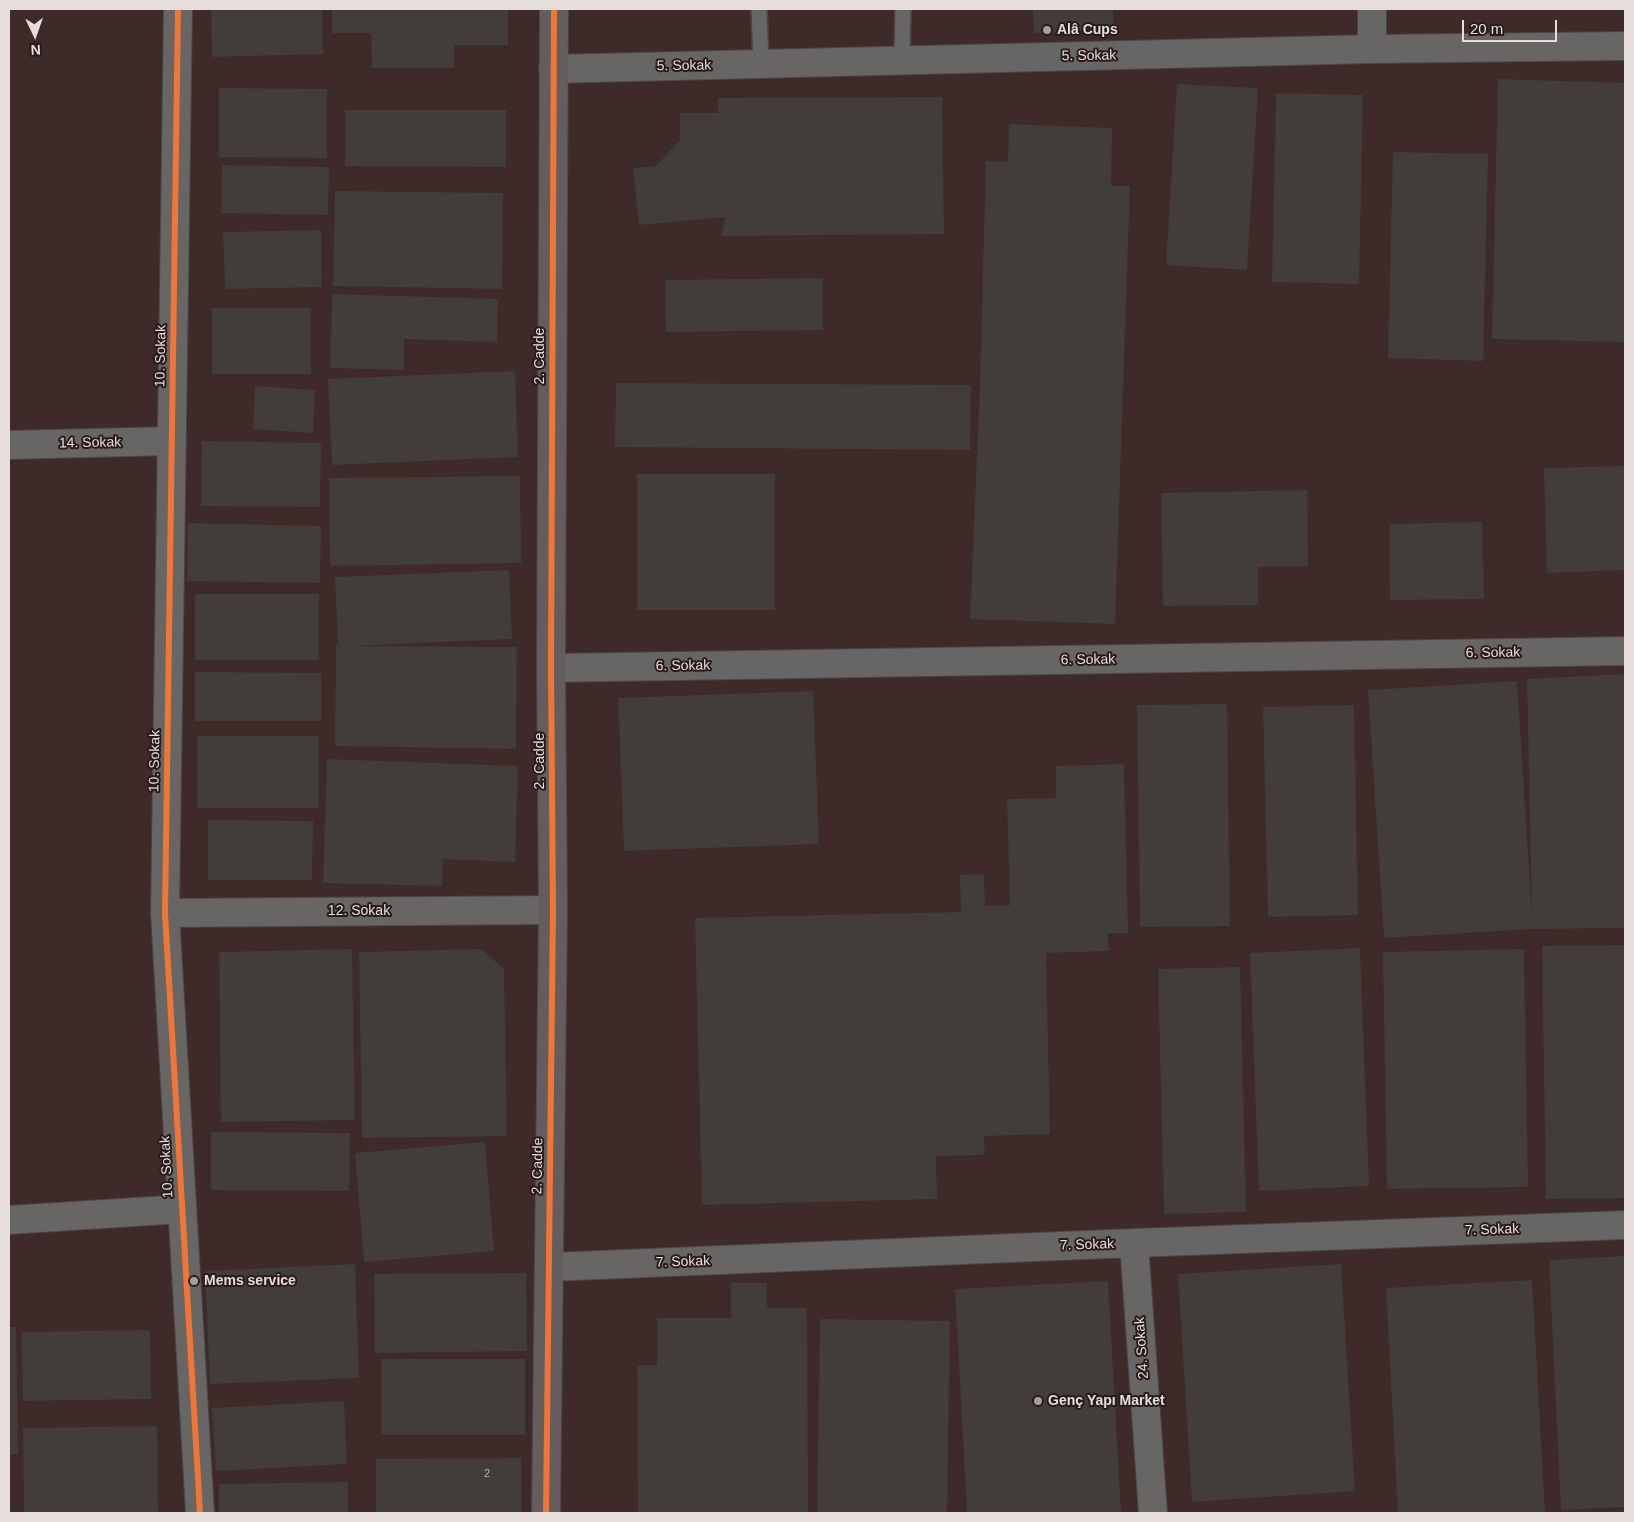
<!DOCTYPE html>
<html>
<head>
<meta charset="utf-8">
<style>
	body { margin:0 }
	#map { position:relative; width:1634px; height:1522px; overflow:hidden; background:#2e2726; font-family:Helvetica,sans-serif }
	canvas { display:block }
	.frame { position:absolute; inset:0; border:10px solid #e6dddc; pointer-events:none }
	.north { position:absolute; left:10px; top:10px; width:50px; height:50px; -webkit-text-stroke:4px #281b1a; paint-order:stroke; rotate:177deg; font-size:14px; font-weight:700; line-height:20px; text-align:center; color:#e6dddc }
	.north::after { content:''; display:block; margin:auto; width:18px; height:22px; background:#e6dddc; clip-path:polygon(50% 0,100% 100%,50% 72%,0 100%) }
	.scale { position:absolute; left:1462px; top:20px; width:95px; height:22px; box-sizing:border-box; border:2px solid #e6dddc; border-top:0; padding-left:6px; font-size:15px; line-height:18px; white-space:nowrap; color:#e6dddc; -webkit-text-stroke:4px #281b1a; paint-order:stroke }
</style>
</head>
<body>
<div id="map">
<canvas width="1634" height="1522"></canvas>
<div class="frame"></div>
<div class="north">N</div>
<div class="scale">20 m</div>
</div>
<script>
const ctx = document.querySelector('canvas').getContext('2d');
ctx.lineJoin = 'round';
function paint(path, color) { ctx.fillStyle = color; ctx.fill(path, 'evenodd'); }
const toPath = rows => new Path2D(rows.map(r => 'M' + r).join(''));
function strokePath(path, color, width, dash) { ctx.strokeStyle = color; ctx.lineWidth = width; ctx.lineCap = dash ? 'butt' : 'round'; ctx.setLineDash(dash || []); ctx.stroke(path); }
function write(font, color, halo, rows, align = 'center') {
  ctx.font = font + ' Helvetica,sans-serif'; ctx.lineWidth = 4; ctx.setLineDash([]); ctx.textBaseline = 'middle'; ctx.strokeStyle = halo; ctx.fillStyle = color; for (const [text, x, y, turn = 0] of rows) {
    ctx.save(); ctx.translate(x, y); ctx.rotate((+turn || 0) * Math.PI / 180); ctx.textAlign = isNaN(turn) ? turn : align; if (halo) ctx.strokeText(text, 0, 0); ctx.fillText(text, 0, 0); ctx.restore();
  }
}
paint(toPath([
	[9,9,1625,9,1625,1513,9,1513]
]), '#3e2a29');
paint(toPath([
	[211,9,322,9,323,54,212,57],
	[332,9,508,9,508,45,454,45,454,68,372,68,371,33,332,33],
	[1033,9,1113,9,1114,30,1034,33],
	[1498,79,1625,83,1625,342,1492,339],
	[1177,84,1258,88,1247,270,1166,265],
	[219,88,327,89,327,158,219,157],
	[1276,93,1363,95,1359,284,1272,282],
	[942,97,944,234,721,236,726,217,639,225,633,168,656,166,680,140,680,113,718,113,718,98],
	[345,110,506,110,506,167,345,166],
	[1009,124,1112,128,1111,186,1130,186,1115,624,970,619,980,385,986,161,1008,162],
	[1393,152,1488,154,1483,361,1388,358],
	[222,165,329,167,328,215,221,213],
	[335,191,503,193,502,289,333,286],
	[321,230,322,287,225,289,223,232],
	[823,278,823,330,666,332,665,280],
	[332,294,498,299,497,342,404,339,404,370,330,368],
	[212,308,311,308,311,374,212,374],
	[515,371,518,457,332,465,328,379],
	[616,383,971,385,970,450,615,447],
	[255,386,315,390,313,433,253,429],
	[202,441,321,443,320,507,201,506],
	[1625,466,1625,570,1547,573,1544,468],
	[637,474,775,474,775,610,637,610],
	[520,476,521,563,330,566,329,478],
	[1307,490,1308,566,1258,567,1258,605,1163,606,1161,493],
	[1482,522,1484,599,1390,600,1389,524],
	[188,523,321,526,320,583,187,581],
	[509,570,512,639,349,646,517,647,516,749,335,746,336,645,338,646,335,577],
	[195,594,319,594,319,660,195,660],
	[195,672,321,673,321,721,195,721],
	[1625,674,1625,928,1532,929,1384,938,1368,690,1517,681,1532,916,1527,679],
	[813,691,819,844,624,851,618,698],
	[1227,704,1230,926,1140,927,1137,705],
	[1354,705,1358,915,1268,917,1263,707],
	[197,736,319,736,319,808,197,808],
	[327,759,518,766,515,862,443,859,442,886,323,883],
	[1124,764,1128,933,1108,933,1109,951,1046,953,1050,1134,984,1136,985,1155,936,1156,937,1199,702,1205,695,918,961,912,960,875,984,874,985,906,1010,905,1007,799,1056,798,1056,766],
	[208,820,313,821,312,880,208,880],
	[1625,945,1625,1198,1546,1199,1542,946],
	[1360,948,1369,1186,1259,1191,1250,953],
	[352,949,355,1120,221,1122,219,952],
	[481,949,504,969,507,1136,362,1138,359,952],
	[1524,949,1528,1187,1387,1189,1383,952],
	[1240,967,1246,1212,1164,1214,1158,969],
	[211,1132,350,1133,349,1191,211,1190],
	[485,1142,494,1251,364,1262,355,1153],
	[1625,1256,1625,1507,1561,1510,1549,1260],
	[355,1264,359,1378,210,1384,205,1271],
	[1341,1264,1355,1491,1192,1502,1178,1274],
	[526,1273,527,1351,375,1353,374,1274],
	[1532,1280,1545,1513,1398,1513,1386,1288],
	[1108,1281,1121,1513,967,1513,955,1289],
	[731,1283,767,1283,767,1308,807,1308,808,1513,638,1513,637,1365,657,1365,657,1318,731,1318],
	[820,1319,950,1321,947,1513,817,1513],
	[9,1327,16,1327,18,1454,9,1454],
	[150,1330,151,1399,23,1401,21,1332],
	[381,1359,525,1359,525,1435,381,1435],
	[344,1401,347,1464,216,1471,212,1408],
	[157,1426,158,1513,24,1513,23,1428],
	[521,1458,521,1513,376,1513,376,1459],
	[348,1482,348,1513,219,1513,219,1484]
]), '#423c3b');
const lane = toPath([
	[759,9,761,64],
	[902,61,903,9]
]);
const street = toPath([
	[178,9,165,913,200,1513],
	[1372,9,1372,49],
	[553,69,1372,49,1625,46],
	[9,445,172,441],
	[551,668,1625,651],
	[165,913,553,910],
	[9,1220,182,1209],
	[1134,1243,1153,1513],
	[550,1267,1134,1243,1625,1225]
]);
const secondary = toPath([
	[546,1513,553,910,551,668,554,9]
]);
strokePath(lane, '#4b4544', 18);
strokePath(street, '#4b4544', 30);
strokePath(secondary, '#4b4544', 30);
strokePath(lane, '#686565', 15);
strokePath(street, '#686565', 28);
strokePath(secondary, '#635e5d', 28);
strokePath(toPath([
	[178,9,165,913,200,1513],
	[546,1513,553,910,551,668,554,9]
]), '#f07635', 6);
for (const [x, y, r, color] of [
	[1047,30,5,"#a69d9c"],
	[194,1281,5,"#a69d9c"],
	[1038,1401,5,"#a69d9c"]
]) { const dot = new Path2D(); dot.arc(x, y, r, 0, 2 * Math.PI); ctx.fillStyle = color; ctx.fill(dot); strokePath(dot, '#281b1a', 2); }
write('11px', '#bdb5b4', null, [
	["2",487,1474]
]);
write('bold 14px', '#e6dddc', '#281b1a', [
	["Alâ Cups",1057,30],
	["Mems service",204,1281],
	["Genç Yapı Market",1048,1401]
], 'left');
write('14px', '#e6dddc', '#281b1a', [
	["5. Sokak",1089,56,-1],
	["5. Sokak",684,66,-1],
	["10. Sokak",161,356,-89],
	["2. Cadde",540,356,-90],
	["14. Sokak",90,443,-1],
	["6. Sokak",1493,653,-1],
	["6. Sokak",1088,660,-1],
	["6. Sokak",683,666,-1],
	["10. Sokak",155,761,-89],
	["2. Cadde",540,761,-90],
	["12. Sokak",359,911],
	["2. Cadde",538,1166,-89],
	["10. Sokak",167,1167,-93],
	["7. Sokak",1492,1230,-2],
	["7. Sokak",1087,1245,-2],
	["7. Sokak",683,1262,-2],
	["24. Sokak",1142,1348,-94]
]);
</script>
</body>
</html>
